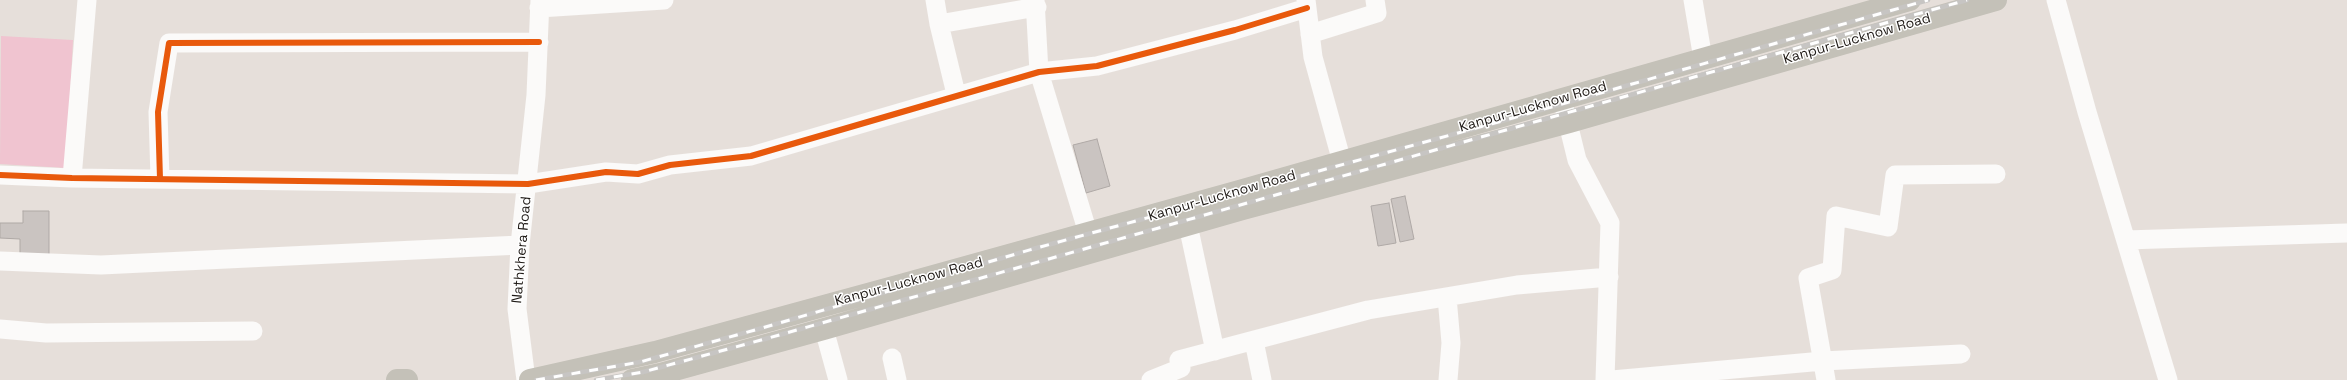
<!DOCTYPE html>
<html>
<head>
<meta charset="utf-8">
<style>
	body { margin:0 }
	canvas { display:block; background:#e6dfda }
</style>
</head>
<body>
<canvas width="2347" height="380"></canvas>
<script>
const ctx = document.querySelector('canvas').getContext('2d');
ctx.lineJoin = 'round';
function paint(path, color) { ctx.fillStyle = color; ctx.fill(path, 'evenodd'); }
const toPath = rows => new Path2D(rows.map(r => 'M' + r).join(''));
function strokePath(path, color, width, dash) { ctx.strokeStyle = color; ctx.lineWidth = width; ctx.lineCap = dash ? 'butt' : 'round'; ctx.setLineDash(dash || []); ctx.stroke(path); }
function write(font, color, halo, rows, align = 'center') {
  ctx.font = font + ' "Space Grotesk",sans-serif'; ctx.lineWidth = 3; ctx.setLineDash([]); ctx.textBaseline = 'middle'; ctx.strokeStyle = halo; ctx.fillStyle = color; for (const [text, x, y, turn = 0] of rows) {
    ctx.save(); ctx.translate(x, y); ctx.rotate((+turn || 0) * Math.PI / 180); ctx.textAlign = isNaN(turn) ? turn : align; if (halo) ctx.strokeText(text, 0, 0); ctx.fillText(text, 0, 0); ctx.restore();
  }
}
paint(toPath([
	[1,36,73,40,66,168,0,164]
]), '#f0c4d0');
const building = toPath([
	[1097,139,1110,186,1086,193,1073,145,1097,139],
	[1405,196,1414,239,1400,242,1391,199,1405,196],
	[1389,203,1396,243,1378,246,1371,206,1389,203],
	[23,211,49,211,49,260,20,260,20,239,0,238,0,223,23,223,23,211]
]);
paint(building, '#cac4c1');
strokePath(building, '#afa9a6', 1);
strokePath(toPath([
	[935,0,939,24],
	[1035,0,1039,72,1088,233],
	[1306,0,1313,57,1342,162],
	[1693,0,1703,59],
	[2056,0,2087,112,2168,380],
	[539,8,664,0],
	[1310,34,1377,13,1375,0],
	[956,94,939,24,1037,7],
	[1562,99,1577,160,1610,223,1605,380],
	[0,175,72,178,528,184,606,172,638,174,670,165,751,156,1039,72,1097,66,1235,30,1307,8],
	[72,178,87,0],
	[160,179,158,112,169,43,539,42],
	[1188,225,1215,351],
	[2126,240,2347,233],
	[0,261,101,265,520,245],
	[1447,297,1451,343,1448,380],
	[0,329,46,333,253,331],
	[824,329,838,380],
	[1254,341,1262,380],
	[892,358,897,380],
	[526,380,517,309,520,245,536,95,540,0],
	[1151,380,1181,368,1179,360,1368,310,1517,285,1609,277],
	[1612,380,1823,361,1961,354],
	[1826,380,1808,278,1832,270,1836,216,1888,227,1895,175,1996,174]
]), '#fbfaf9', 19);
strokePath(toPath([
	[397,380,407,380],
	[530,380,655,352,904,284,1239,191,1910,0],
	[632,380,660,374,824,329,1243,209,1569,122,1996,0]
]), '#c4c1b8', 22);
const rail = toPath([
	[536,380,640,362,762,328,1033,249,1502,121,1928,0],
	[596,380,643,372,765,339,1967,0]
]);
strokePath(rail, '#c7c5c3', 4.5);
strokePath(rail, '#fff', 3, [9]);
strokePath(toPath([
	[0,175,72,178,528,184,606,172,638,174,670,165,751,156,1039,72,1097,66,1235,30,1307,8],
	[160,179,158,112,169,43,539,42]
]), '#e8590c', 6);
write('14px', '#1f1a16', '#fff', [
	["Kanpur-Lucknow Road",1857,39,-16],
	["Kanpur-Lucknow Road",1533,107,-16],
	["Kanpur-Lucknow Road",1222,196,-16],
	["Nathkhera Road",522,250,-85],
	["Kanpur-Lucknow Road",909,282,-15]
]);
</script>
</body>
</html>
